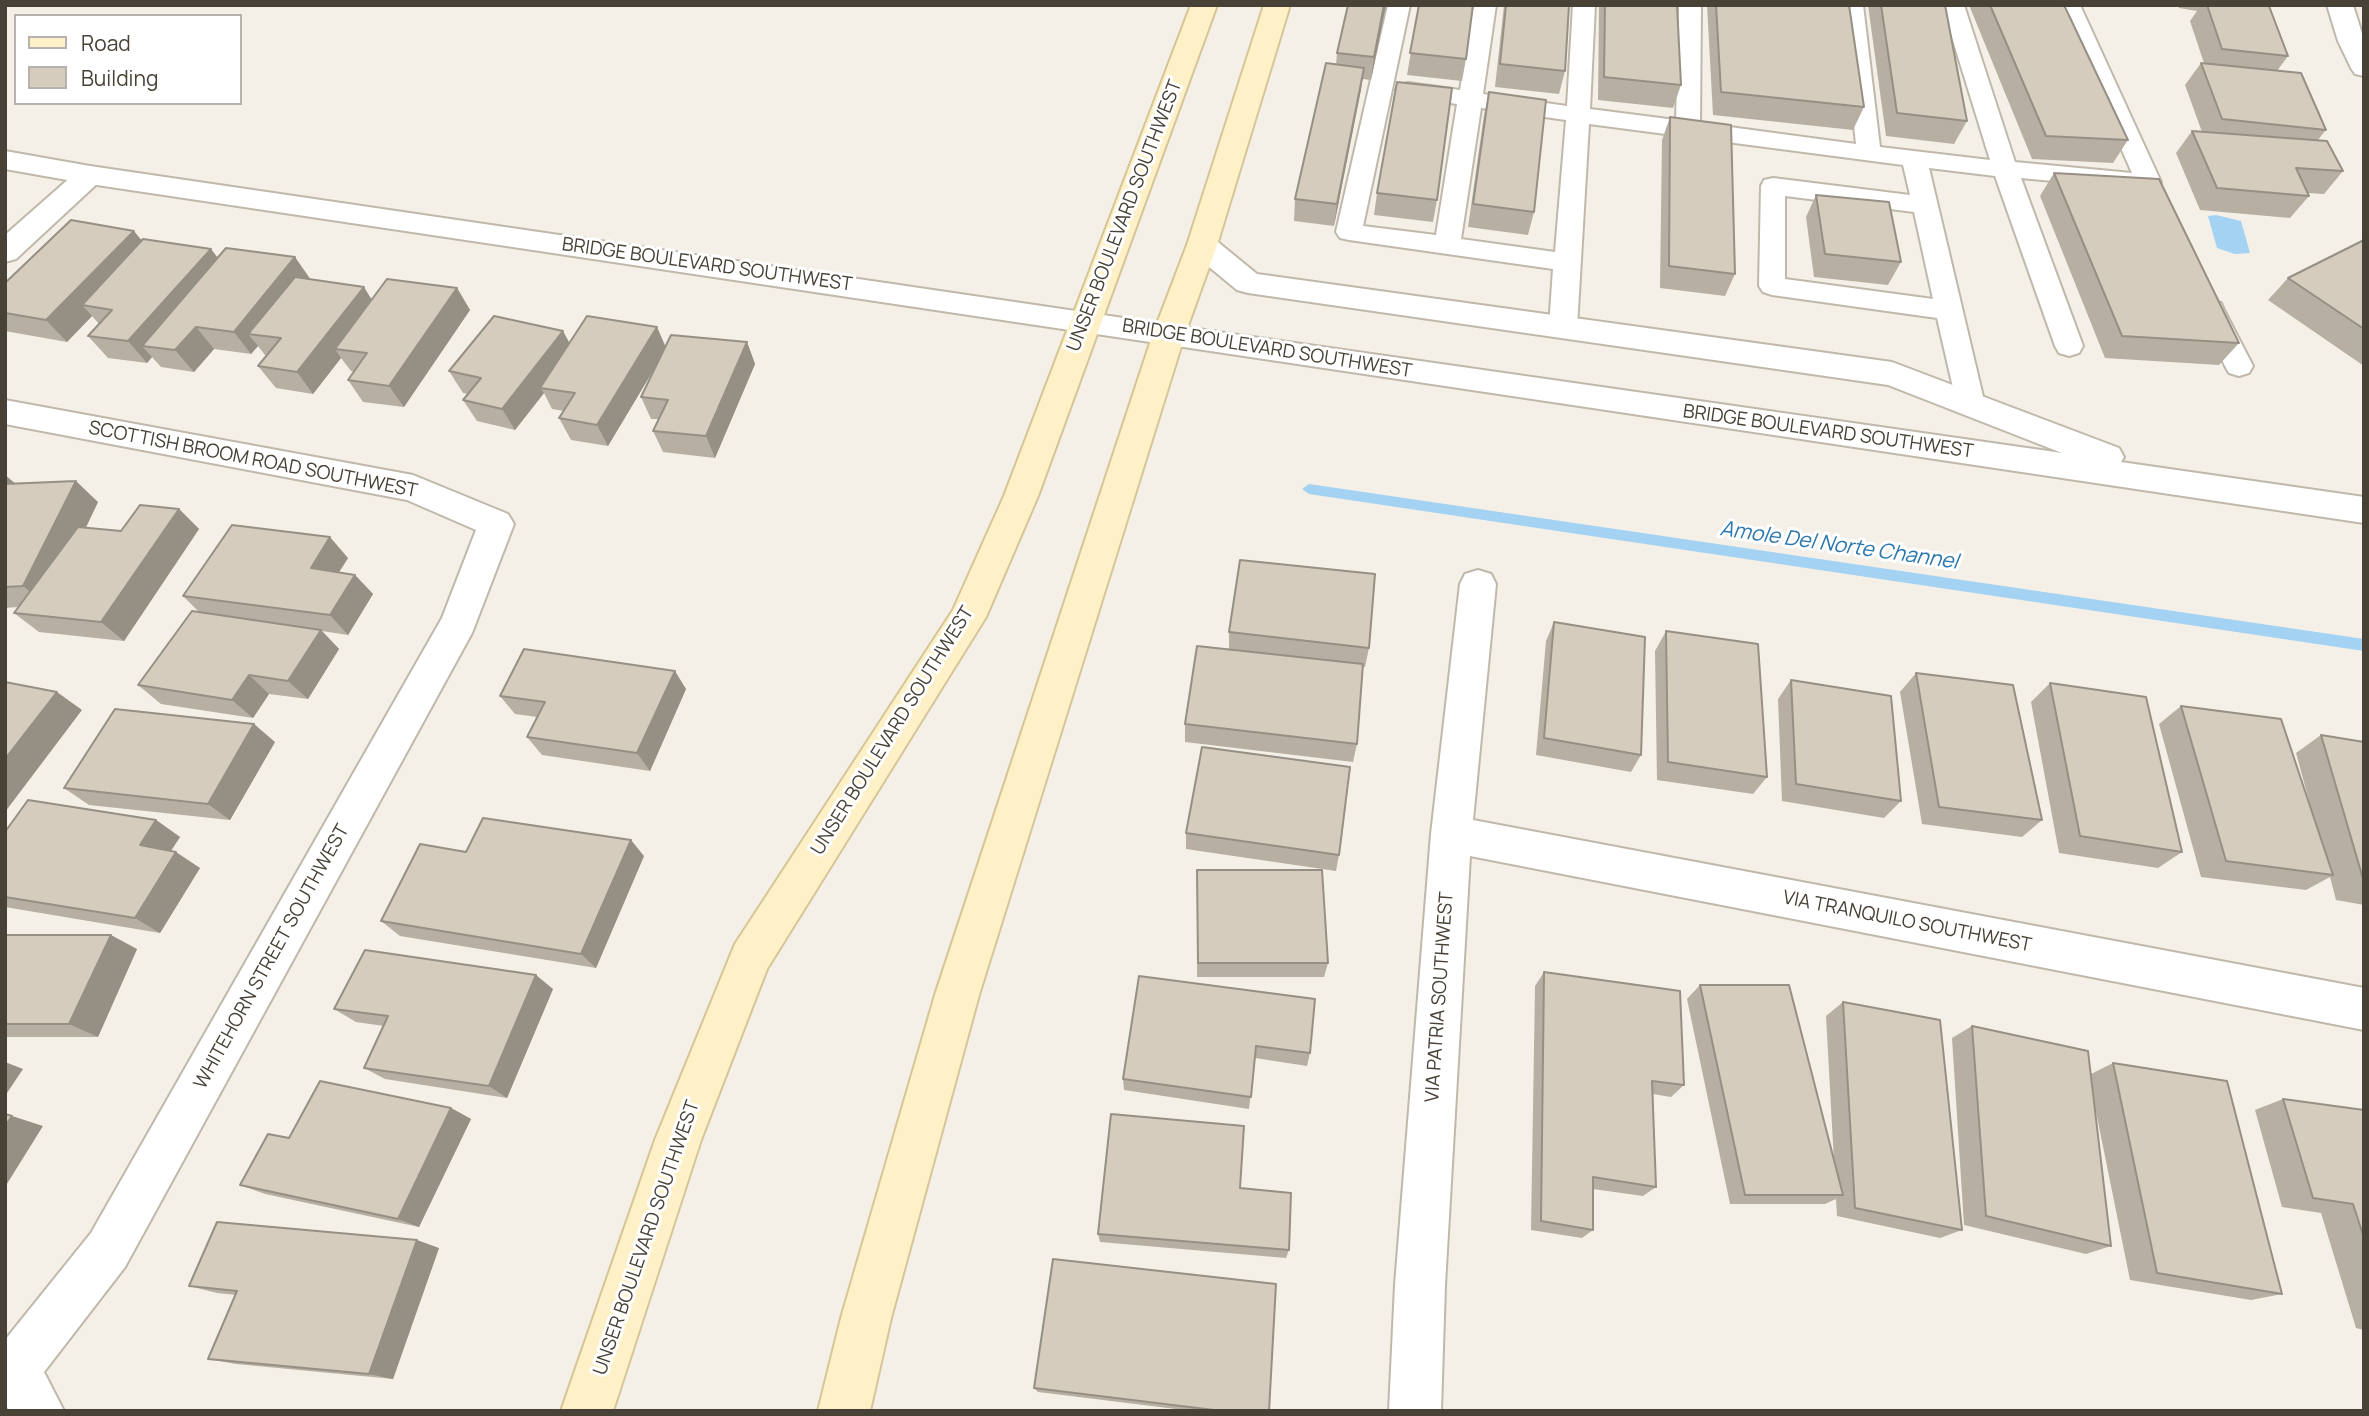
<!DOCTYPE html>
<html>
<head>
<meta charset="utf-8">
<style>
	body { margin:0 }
	#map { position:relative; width:2369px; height:1416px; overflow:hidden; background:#f4f0e8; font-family:Manrope,sans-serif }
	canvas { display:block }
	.frame { position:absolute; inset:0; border:7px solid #484136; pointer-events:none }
	.legend { position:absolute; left:14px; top:14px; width:228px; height:91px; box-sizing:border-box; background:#fff; border:2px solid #b6b3af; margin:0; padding:9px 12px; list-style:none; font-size:21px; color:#484136 }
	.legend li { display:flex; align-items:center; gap:14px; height:35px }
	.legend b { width:35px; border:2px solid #b6b3af }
</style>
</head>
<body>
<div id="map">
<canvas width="2369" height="1416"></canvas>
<div class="frame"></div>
<ul class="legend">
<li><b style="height:9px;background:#fff1c7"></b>Road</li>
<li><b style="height:19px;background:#d6ccbd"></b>Building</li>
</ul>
</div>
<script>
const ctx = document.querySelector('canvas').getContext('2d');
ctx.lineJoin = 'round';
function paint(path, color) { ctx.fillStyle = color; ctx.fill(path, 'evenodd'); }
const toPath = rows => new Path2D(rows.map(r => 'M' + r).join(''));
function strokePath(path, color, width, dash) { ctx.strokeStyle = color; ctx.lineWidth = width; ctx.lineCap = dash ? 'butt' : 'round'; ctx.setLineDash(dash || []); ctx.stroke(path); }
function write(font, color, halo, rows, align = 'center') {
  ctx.font = font + ' Manrope,sans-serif'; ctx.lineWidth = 6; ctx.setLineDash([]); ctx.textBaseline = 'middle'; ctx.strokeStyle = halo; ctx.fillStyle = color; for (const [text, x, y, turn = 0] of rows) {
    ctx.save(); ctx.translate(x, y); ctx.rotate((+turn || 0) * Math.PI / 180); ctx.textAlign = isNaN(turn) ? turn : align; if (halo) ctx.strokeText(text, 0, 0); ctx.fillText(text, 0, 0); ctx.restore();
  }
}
paint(toPath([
	[2216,215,2241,221,2250,253,2235,254,2217,248,2208,216]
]), '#a4d2f2');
paint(toPath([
	[1309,484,2364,639,2364,651,1309,494,1302,489,1309,484]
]), '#a4d2f2');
const service = toPath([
	[1388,5,1410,5,1363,226,1436,235,1457,104,1408,97,1400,95,1396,90,1400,85,1408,83,1460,90,1474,5,1496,5,1483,94,1567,106,1573,5,1595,5,1590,109,1676,120,1679,5,1701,5,1700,123,1856,144,1841,5,1863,5,1880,147,1990,160,1942,5,1964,5,2015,162,2132,173,2058,5,2080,5,2161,182,2158,188,2149,190,2021,178,2083,346,2079,353,2069,356,2059,353,2055,346,1995,176,1929,168,1985,405,1981,412,1971,415,1961,412,1957,405,1937,318,1772,295,1763,292,1759,286,1761,186,1764,180,1773,178,1910,195,1903,165,1589,124,1577,327,1573,334,1563,336,1553,334,1549,327,1553,269,1349,240,1340,238,1336,232,1388,5],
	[1481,108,1566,120,1555,252,1461,239,1481,108],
	[1785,196,1914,212,1933,299,1785,279,1785,196],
	[2211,301,2221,303,2224,310,2253,366,2249,373,2239,376,2229,373,2225,366,2198,310,2201,303,2211,301]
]);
const minor = toPath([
	[2327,5,2353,5,2364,40,2364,76,2355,74,2351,68,2338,41,2327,5],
	[90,166,100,169,104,175,100,181,16,259,5,262,5,235,80,169,90,166],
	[5,400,413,475,508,514,514,524,472,633,125,1267,44,1372,64,1411,9,1411,5,1403,5,1340,91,1233,442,618,476,530,407,500,5,424,5,400],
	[1478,570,1491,574,1496,584,1473,820,2364,988,2364,1030,1470,856,1445,1285,1441,1411,1389,1411,1395,1285,1431,834,1460,584,1465,574,1478,570]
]);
const tertiary = toPath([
	[5,151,90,166,1239,335,2062,453,1888,385,1248,293,1237,290,1191,252,1187,245,1191,238,1202,235,1213,238,1257,274,1892,362,2119,448,2124,457,2121,462,2364,497,2364,523,90,184,5,169,5,151]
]);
const secondary = toPath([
	[1191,5,1217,5,1038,496,986,617,767,969,701,1140,613,1411,561,1411,655,1140,735,944,953,610,1004,496,1191,5],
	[1264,5,1290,5,1217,245,1185,334,979,995,891,1318,870,1411,818,1411,841,1318,935,995,1153,334,1187,245,1264,5]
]);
strokePath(service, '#c0b8aa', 4);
strokePath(minor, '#c0b8aa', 4);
strokePath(tertiary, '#c0b8aa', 4);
strokePath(secondary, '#d5c597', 4);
paint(service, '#fff');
paint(minor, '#fff');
paint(tertiary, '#fff');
paint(secondary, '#fff1c7');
paint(toPath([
	[1386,5,1371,80,1362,79,1334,226,1294,221,1295,199,1336,65,1337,53],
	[1419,5,1466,59,1462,81,1407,75],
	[1504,5,1569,5,1565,71,1559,94,1495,87],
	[1599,5,1677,5,1681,85,1673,108,1598,100],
	[1707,5,1849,5,1864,107,1853,130,1713,115],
	[1868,5,1945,5,1967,121,1954,144,1886,136],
	[1969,5,2064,5,2128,140,2113,163,2032,159],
	[2178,5,2261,5,2288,56,2277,71,2326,130,2317,141,2343,171,2324,194,2308,193,2309,196,2290,218,2200,210,2176,153,2192,131,2202,132,2185,85,2201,63,2204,63,2190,21,2197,11,2179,8],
	[1489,92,1534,212,1528,235,1468,227,1484,115],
	[1670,117,1735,274,1725,296,1660,288,1662,140],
	[2054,173,2239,343,2219,365,2105,358,2040,196],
	[1377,193,1437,200,1433,222,1374,215],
	[1816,195,1901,262,1888,285,1814,277,1806,217],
	[142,240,311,280,372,300,457,288,470,310,404,407,363,402,348,380,354,372,351,371,341,358,313,394,276,388,258,366,267,356,265,355,258,346,251,354,214,349,194,372,161,367,152,357,147,363,108,358,88,336,99,324,92,316,67,342,5,331,5,283],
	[2364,240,2364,366,2268,300,2288,278],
	[657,327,666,347,747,342,755,364,715,458,663,452,653,431,659,419,651,419,641,397,657,364,608,446,571,440,559,418,564,411,552,409,544,393,515,430,477,421,463,400,468,394,463,393,449,371,569,344],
	[5,475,16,484,98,502,86,528,121,531,179,509,199,529,124,641,39,632,14,613,18,607,5,608],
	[348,558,339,572,355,575,373,594,348,635,322,631,339,649,308,699,269,694,253,718,161,704,138,685,199,612,183,596],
	[1554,622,1641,755,1631,772,1536,755,1546,641],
	[1666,631,1767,777,1753,794,1657,780,1655,651],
	[1229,632,1369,648,1365,667,1362,667,1357,744,1353,762,1185,742,1185,724,1229,649],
	[1916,673,2042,820,2022,837,1922,824,1900,692],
	[1791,680,1901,801,1884,818,1782,801,1778,699],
	[2050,683,2182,852,2158,868,2059,853,2031,702],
	[686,689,650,771,542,755,527,737,537,717,515,714,500,696],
	[2181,706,2311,808,2296,753,2321,735,2364,742,2364,905,2336,900,2330,877,2306,890,2201,877,2159,724],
	[275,742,230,820,89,805,64,788],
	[156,820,180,837,171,851,200,868,160,933,5,907,5,832],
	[1186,833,1339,855,1336,871,1186,849],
	[466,852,644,856,596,968,400,936,381,921],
	[1197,870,1328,963,1324,977,1197,977],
	[5,935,137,949,98,1037,5,1037],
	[1544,972,1684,1085,1671,1097,1653,1094,1656,1187,1643,1196,1593,1189,1593,1230,1582,1238,1531,1230,1535,986],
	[1139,976,1310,1053,1307,1066,1255,1058,1249,1109,1124,1090,1123,1079],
	[1700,985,1834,1162,1826,1016,1843,1002,1962,1230,1940,1238,1837,1216,1836,1199,1825,1204,1730,1204,1687,999],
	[553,989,507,1098,385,1079,364,1068,384,1026,356,1022,334,1009],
	[1972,1026,2091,1074,2113,1063,2282,1294,2251,1300,2130,1280,2093,1097,2111,1246,2086,1254,1964,1225,1952,1038],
	[2283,1099,2364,1110,2364,1330,2356,1328,2321,1213,2282,1207,2255,1110],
	[451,1108,471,1119,419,1227,265,1194,240,1185,289,1138],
	[1098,1234,1289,1250,1286,1258,1100,1242],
	[439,1248,393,1379,236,1364,208,1359,236,1295,217,1293,189,1286],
	[1034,1388,1269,1411,1192,1411,1038,1392]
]), '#b8afa3');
paint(toPath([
	[1384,5,1386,5,1371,80,1374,57],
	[1364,68,1361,90,1334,226,1337,204],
	[134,231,152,253,82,305,92,316,67,342,46,320],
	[211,249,228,271,142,346,152,357,147,363,128,341],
	[295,257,311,280,248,334,258,346,251,354,234,332],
	[364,287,378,310,335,349,341,358,313,394,297,372],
	[457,288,470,310,404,407,389,386],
	[196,327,214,349,194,372,175,350],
	[657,327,666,349,608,446,597,425],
	[563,331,575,353,540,388,544,393,515,430,502,409],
	[747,342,755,364,715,458,706,436],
	[5,475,26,493,5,518],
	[76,481,98,502,47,606,23,586],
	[179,509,199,529,124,641,101,622],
	[330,537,348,558,329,588,311,568],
	[355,575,373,594,348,635,330,615],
	[321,630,339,649,308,699,288,681],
	[675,671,686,689,650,771,637,753],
	[249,675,269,694,253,718,232,700],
	[57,692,82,710,5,812,5,759],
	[254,724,275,742,230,820,208,804],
	[156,820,180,837,164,861,140,845],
	[631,840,644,856,596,968,581,954],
	[176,852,200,868,160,933,135,918],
	[111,935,137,949,98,1037,69,1024],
	[536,975,553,989,507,1098,489,1086],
	[5,1062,23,1069,5,1096],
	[451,1108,471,1119,419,1227,398,1219],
	[12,1116,43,1126,5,1187,5,1126],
	[417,1240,439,1248,393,1379,369,1374]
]), '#968f84');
const building = toPath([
	[1348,5,1384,5,1374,57,1337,53,1348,5],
	[1419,5,1473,5,1466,59,1410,53,1419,5],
	[1506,5,1569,5,1565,71,1500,64,1506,5],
	[1605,5,1677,5,1681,85,1604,77,1605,5],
	[1716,5,1849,5,1864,107,1721,92,1716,5],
	[1881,5,1945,5,1967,121,1897,113,1881,5],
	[1990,5,2064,5,2128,140,2046,136,1990,5],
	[2207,5,2269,6,2288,56,2222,49,2207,5],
	[1326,63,1364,68,1337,204,1295,199,1326,63],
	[2201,63,2301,73,2326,130,2222,119,2201,63],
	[1397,82,1452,88,1437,200,1377,193,1397,82],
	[1489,92,1546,100,1534,212,1473,204,1489,92],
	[1670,117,1731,125,1735,274,1669,266,1670,117],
	[2192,131,2327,141,2343,171,2296,168,2309,196,2217,188,2192,131],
	[2054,173,2159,179,2239,343,2122,336,2054,173],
	[1816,195,1889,202,1901,262,1825,254,1816,195],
	[71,220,134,231,46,320,5,313,5,283,71,220],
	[143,239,211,249,128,341,88,336,112,310,82,305,143,239],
	[2364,240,2364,329,2288,278,2364,240],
	[226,248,295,257,234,332,196,327,175,350,142,346,226,248],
	[295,277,364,287,297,372,258,366,281,338,248,334,295,277],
	[387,279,457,288,389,386,348,380,367,353,335,349,387,279],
	[494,316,563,331,502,409,463,400,481,378,449,371,494,316],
	[587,316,657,327,597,425,559,418,575,393,540,388,587,316],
	[671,335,747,342,706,436,653,431,668,400,641,397,671,335],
	[76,481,23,586,5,587,5,484,76,481],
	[140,505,179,509,101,622,14,613,78,527,121,531,140,505],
	[232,525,330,537,311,568,355,575,330,615,183,596,232,525],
	[1240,560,1375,574,1369,648,1229,632,1240,560],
	[192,611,321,630,288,681,249,675,232,700,138,685,192,611],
	[1554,622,1645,637,1641,755,1544,738,1554,622],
	[1666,631,1758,644,1767,777,1668,762,1666,631],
	[1197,646,1363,664,1357,744,1185,724,1197,646],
	[524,649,675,671,637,753,527,737,545,702,500,696,524,649],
	[1916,673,2013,685,2042,820,1939,807,1916,673],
	[1791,680,1891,696,1901,801,1796,784,1791,680],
	[5,682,57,692,5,759,5,682],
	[2050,683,2146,697,2182,852,2080,836,2050,683],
	[2181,706,2281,719,2333,875,2226,861,2181,706],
	[115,709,254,724,208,804,64,788,115,709],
	[2321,735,2364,742,2364,882,2321,735],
	[1202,747,1350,767,1339,855,1186,833,1202,747],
	[28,800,156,820,140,845,176,852,135,918,5,897,5,832,28,800],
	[483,818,631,840,581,954,381,921,420,844,466,852,483,818],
	[1197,870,1322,870,1328,963,1198,963,1197,870],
	[5,935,111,935,69,1024,5,1024,5,935],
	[365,950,536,975,489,1086,364,1068,388,1016,334,1009,365,950],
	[1544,972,1680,991,1684,1085,1652,1081,1656,1187,1593,1177,1593,1230,1541,1221,1544,972],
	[1139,976,1315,999,1310,1053,1256,1046,1251,1097,1123,1079,1139,976],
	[1700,985,1789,985,1843,1195,1745,1195,1700,985],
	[1843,1002,1940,1020,1962,1230,1855,1208,1843,1002],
	[1972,1026,2088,1051,2111,1246,1986,1216,1972,1026],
	[2113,1063,2227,1081,2282,1294,2157,1273,2113,1063],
	[320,1081,451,1108,398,1219,240,1185,268,1134,289,1138,320,1081],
	[2283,1099,2364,1110,2364,1238,2353,1204,2313,1198,2283,1099],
	[5,1114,12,1116,5,1126,5,1114],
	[1111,1114,1244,1126,1240,1188,1291,1193,1289,1250,1098,1234,1111,1114],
	[217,1222,417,1240,369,1374,208,1359,237,1291,189,1286,217,1222],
	[1053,1259,1276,1284,1269,1411,1222,1411,1034,1388,1053,1259]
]);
paint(building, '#d6ccbd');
strokePath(building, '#968f84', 2);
write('19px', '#484136', '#fff', [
	["UNSER BOULEVARD SOUTHWEST",1125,216,-69],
	["BRIDGE BOULEVARD SOUTHWEST",707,265,8],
	["BRIDGE BOULEVARD SOUTHWEST",1267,349,9],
	["BRIDGE BOULEVARD SOUTHWEST",1828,432,8],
	["SCOTTISH BROOM ROAD SOUTHWEST",253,460,11],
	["UNSER BOULEVARD SOUTHWEST",893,731,-58],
	["VIA TRANQUILO SOUTHWEST",1907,922,11],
	["WHITEHORN STREET SOUTHWEST",272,957,-61],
	["VIA PATRIA SOUTHWEST",1440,997,-86],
	["UNSER BOULEVARD SOUTHWEST",647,1238,-71]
]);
write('italic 21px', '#2c78ae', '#fff', [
	["Amole Del Norte Channel",1839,546,8]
]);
</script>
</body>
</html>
